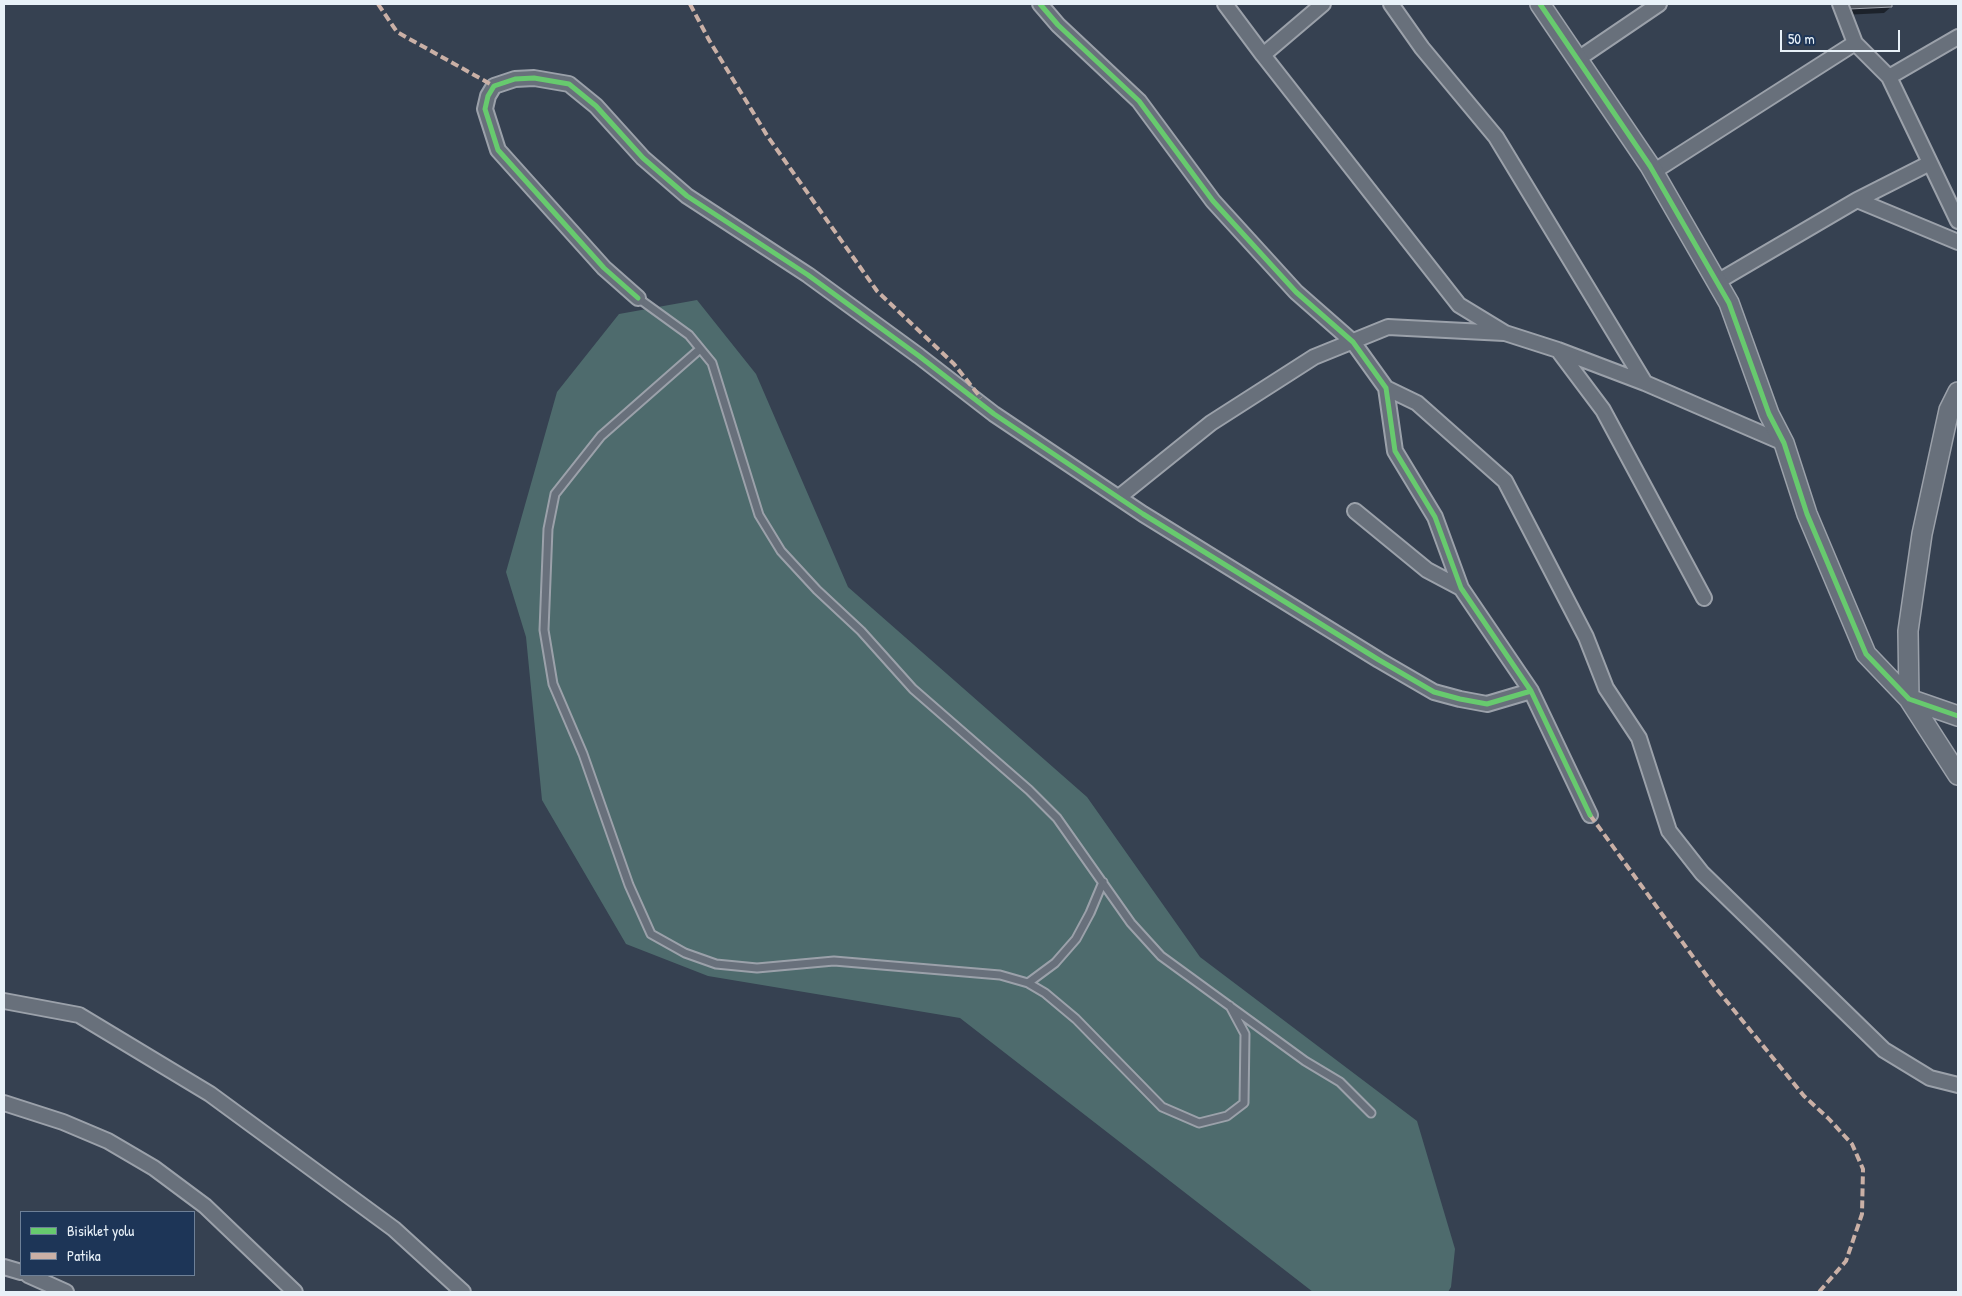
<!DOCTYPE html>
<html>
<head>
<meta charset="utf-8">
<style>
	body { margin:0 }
	#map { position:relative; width:1962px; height:1296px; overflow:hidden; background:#364151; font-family:"Patrick Hand",sans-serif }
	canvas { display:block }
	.frame { position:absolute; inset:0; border:5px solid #e8f1f8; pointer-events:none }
	.legend { position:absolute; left:20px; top:1211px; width:175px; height:65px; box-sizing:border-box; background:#1d3557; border:1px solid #6e8097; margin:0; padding:6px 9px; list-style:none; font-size:15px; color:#e8f1f8 }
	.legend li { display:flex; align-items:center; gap:10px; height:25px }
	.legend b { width:25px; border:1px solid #6e8097 }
	.scale { position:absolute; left:1780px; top:30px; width:120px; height:22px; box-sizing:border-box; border:2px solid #e8f1f8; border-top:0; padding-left:6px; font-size:15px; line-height:18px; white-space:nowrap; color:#e8f1f8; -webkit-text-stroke:4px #1d3557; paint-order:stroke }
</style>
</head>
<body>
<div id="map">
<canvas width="1962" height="1296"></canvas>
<div class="frame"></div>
<ul class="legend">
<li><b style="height:6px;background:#67ca6e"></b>Bisiklet yolu</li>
<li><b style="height:6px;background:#cab0a6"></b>Patika</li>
</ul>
<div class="scale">50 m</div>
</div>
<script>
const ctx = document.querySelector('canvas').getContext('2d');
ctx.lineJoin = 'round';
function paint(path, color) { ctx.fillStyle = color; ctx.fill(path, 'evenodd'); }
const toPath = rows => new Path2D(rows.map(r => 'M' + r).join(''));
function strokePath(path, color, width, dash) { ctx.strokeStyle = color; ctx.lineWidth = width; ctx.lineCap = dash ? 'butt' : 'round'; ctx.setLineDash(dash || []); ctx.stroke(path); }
paint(toPath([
	[697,300,756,374,848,587,1087,797,1200,957,1417,1121,1455,1249,1451,1287,1448,1292,1313,1292,960,1018,708,976,626,944,542,800,526,637,506,572,557,392,619,314]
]), '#4e6b6d');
paint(toPath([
	[1843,4,1890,4,1891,7,1884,13,1843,15]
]), '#0007');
const building = toPath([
	[1849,4,1892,4,1892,7,1849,9,1849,4]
]);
paint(building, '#50565f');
strokePath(building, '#9ba1aa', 1);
const lane = toPath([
	[638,298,689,335,712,363,759,515,781,551,817,590,861,631,913,689,1029,790,1057,818,1131,923,1161,956,1305,1061,1340,1082,1371,1113],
	[700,349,601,436,555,494,548,529,544,630,553,684,583,754,629,885,651,934,685,953,716,964,757,968,834,961,1000,975,1028,983,1045,993,1076,1019,1162,1107,1199,1123,1227,1116,1244,1103,1245,1034,1230,1006],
	[1028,983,1055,963,1076,939,1090,913,1103,882]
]);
const street = toPath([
	[1040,4,1058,25,1139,101,1213,201,1296,292,1353,342,1386,388,1395,451,1435,517,1461,588,1531,691,1590,815],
	[1225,4,1263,55],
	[1323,4,1263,55,1459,305,1505,333,1558,350,1645,383,1784,443],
	[1391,4,1422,48,1496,137,1645,383],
	[1840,4,1855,43,1889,77,1958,221],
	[1578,59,1659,4],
	[1889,77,1958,37],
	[1653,172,1855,43],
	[1857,200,1958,242],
	[1717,282,1857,200,1930,163],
	[638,298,604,268,498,150,485,109,488,96,494,86,515,79,534,78,569,84,596,106,643,158,687,196,808,275,919,356,994,414,1143,514,1379,660,1434,692,1460,699,1487,704,1531,691],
	[1558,350,1603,410,1704,598],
	[1386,388,1417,403,1505,481,1586,637,1606,688,1639,738,1669,831,1702,873,1884,1050,1930,1078,1958,1085],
	[1119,497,1211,423,1314,357,1388,327,1504,333],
	[1355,511,1427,570,1461,588],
	[4,1001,79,1015,210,1094,394,1229,463,1292],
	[4,1103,63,1122,108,1141,154,1168,205,1206,295,1292],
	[4,1267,21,1272],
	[28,1275,66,1292]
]);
const secondary = toPath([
	[1540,4,1650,166,1729,303,1769,414,1784,443,1807,514,1866,654,1909,699,1958,716],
	[1958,392,1949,410,1922,534,1908,631,1909,699,1958,775]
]);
strokePath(lane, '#9ba1aa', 11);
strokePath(street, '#9ba1aa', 18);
strokePath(secondary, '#9ba1aa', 22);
strokePath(lane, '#68707b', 7);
strokePath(street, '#68707b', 14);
strokePath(secondary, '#68707b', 19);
strokePath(toPath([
	[378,4,397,32,494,86],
	[690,4,709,40,768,137,877,291,954,364,981,398],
	[1590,815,1715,987,1804,1096,1828,1118,1852,1144,1863,1169,1862,1214,1846,1261,1819,1292]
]), '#cab0a6', 4, [8, 4]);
strokePath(toPath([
	[1040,4,1058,25,1139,101,1213,201,1296,292,1353,342,1386,388,1395,451,1435,517,1461,588,1531,691,1590,815],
	[1540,4,1650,166,1729,303,1769,414,1784,443,1807,514,1866,654,1909,699,1958,716],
	[638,298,604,268,498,150,485,109,488,96,494,86,515,79,534,78,569,84,596,106,643,158,687,196,808,275,919,356,994,414,1143,514,1379,660,1434,692,1460,699,1487,704,1531,691]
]), '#67ca6e', 5);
</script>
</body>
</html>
